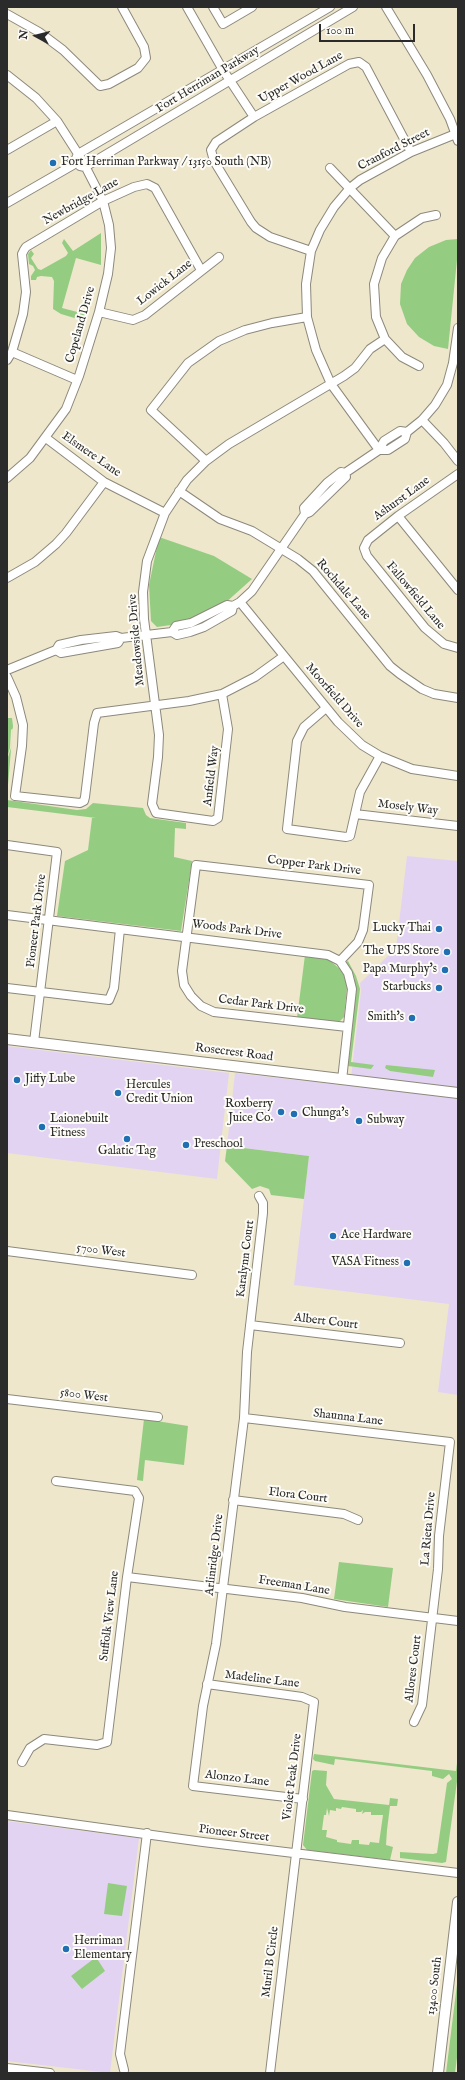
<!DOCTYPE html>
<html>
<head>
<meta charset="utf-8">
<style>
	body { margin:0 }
	#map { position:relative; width:465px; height:2080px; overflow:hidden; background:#eee7cc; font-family:"IM FELL English",serif }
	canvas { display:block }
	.frame { position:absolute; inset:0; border:8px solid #2b2b2b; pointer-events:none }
	.north { position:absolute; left:16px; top:16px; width:40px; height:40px; -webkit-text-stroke:3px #fdfcf7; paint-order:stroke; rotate:277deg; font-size:11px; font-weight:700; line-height:16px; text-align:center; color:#2b2b2b }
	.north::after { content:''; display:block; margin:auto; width:14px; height:18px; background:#2b2b2b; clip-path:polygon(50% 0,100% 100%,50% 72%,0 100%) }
	.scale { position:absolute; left:319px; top:24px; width:96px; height:18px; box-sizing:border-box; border:2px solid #2b2b2b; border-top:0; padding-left:5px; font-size:12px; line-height:14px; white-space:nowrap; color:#2b2b2b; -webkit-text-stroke:3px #fdfcf7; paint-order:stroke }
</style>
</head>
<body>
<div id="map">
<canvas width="465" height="2080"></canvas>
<div class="frame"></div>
<div class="north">N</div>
<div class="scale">100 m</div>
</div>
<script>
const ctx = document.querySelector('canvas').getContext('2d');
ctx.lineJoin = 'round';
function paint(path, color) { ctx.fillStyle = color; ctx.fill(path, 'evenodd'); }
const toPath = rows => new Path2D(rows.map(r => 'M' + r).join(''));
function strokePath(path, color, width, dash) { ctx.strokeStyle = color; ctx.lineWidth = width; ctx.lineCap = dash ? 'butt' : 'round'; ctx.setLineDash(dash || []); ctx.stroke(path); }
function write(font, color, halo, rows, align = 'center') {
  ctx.font = font + ' "IM FELL English",serif'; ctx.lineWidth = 4; ctx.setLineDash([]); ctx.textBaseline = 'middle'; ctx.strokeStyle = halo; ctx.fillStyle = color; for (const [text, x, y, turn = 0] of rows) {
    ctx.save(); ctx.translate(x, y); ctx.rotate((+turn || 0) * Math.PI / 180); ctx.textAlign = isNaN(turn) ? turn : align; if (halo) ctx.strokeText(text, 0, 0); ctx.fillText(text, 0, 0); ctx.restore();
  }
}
paint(toPath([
	[407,856,458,861,458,1395,438,1392,449,1304,294,1285,309,1156,227,1146,235,1073,350,1086,361,991,360,983,396,948],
	[7,1046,229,1073,217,1179,7,1153],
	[7,1821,139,1838,110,2073,7,2061]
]), '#e3d3f2');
paint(toPath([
	[101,233,101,265,76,258,62,308,85,314,89,301,91,302,84,327,81,326,81,320,61,314,53,309,54,281,52,277,41,276,37,277,36,280,31,280,31,276,35,270,33,266,29,264,28,254,31,250,34,254,31,258,38,269,41,270,66,256,68,253,62,243,64,239,73,251],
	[458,239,458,250,448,349,434,346,419,337,407,324,400,304,401,284,407,270,415,258,429,247,446,240],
	[159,537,214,556,252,579,224,604,209,613,178,624,157,627,151,621,149,585],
	[7,718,12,718,13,726,8,785,7,760,11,748,13,728,11,730,10,748,7,758],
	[7,800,77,810,86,809,93,803,143,808,146,815,150,818,186,823,186,829,175,828,174,857,192,861,181,931,57,916,65,861,88,850,92,818,96,818,7,807],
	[305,955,327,958,341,970,345,977,347,988,344,1017,338,1023,297,1018],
	[348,961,356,976,360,989,351,1062,374,1065,371,1069,348,1066,356,990,354,976,346,962],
	[386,1065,435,1070,433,1077,390,1071,385,1068],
	[227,1146,309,1156,304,1199,271,1195,269,1189,260,1186,252,1189,225,1161],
	[144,1419,188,1426,184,1465,145,1460,143,1481,137,1480],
	[339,1562,393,1568,388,1607,334,1599],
	[314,1754,456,1771,458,1755,458,1774,446,1862,442,1863,400,1858,400,1852,433,1854,437,1853,447,1783,452,1779,449,1774,443,1779,432,1776,432,1771,335,1759,334,1765,315,1761,313,1759],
	[314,1770,327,1771,326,1785,334,1799,389,1805,390,1798,398,1799,397,1806,390,1806,387,1830,385,1830,387,1830,386,1845,393,1847,390,1860,307,1850,303,1845,312,1771],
	[342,1807,356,1809,356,1812,361,1812,363,1810,362,1814,365,1812,371,1812,371,1815,383,1815,379,1843,370,1842,369,1845,359,1844,359,1840,352,1840,351,1844,337,1842,337,1840,326,1837,327,1830,322,1830,324,1815,326,1815,327,1808,329,1816,330,1810,336,1811,336,1808,341,1809],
	[108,1883,127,1886,122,1916,104,1914],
	[96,1957,105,1971,82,1989,71,1976],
	[458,1976,458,2050,455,2073,446,2073]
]), '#94cd81');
const minor = toPath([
	[187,7,223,70,254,117],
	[213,7,223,24,252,7],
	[386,7,427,75,450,119,458,141],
	[7,14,39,32,63,50,100,86,109,84,138,68,146,58,144,47,122,7],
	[7,75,36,98,57,121,82,160,103,201,109,225,111,248,108,274,99,312,79,376,66,409,30,458,7,478],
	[7,150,57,121],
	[80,166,85,167,353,7],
	[330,168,395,236],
	[7,203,73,165,78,154,330,7],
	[311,251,270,237,256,228,251,222,214,161,211,150,216,142,254,117,349,64,359,62,366,67,411,152],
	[99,312,133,320,145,315,219,257],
	[12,352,77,380],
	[7,360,12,352,23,314,26,292,22,254,24,250,26,247,103,201,134,187,147,184,155,188,201,270],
	[419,366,402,357,385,339,376,317,374,284,382,258,395,236,422,218,436,215],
	[422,420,444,443,458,461],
	[46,438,104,482,165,513],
	[379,450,331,384,316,350,307,317,306,284,311,251,320,230,334,207,350,188,360,180,411,152,458,133],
	[379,450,388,450,405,439,407,432,422,420,435,405,447,385,453,363,458,328],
	[206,461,151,410,188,363,219,341,245,330,272,323,307,317],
	[458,474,398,516,368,540,364,548,367,556,425,628,444,644,458,648],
	[179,491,220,519,252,531,298,559,313,571,390,666,400,674,422,689,434,694,458,698],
	[305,514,304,508,327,483,341,472,345,473,379,450,384,441,400,431,407,432],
	[398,516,458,590],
	[7,578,35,562,56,544,66,533,104,482],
	[240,602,338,722,362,745,380,756,412,769,458,776],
	[172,632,176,626,191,623,227,605,233,606,240,602,252,591,305,514,310,512,346,477,345,473],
	[56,650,61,653,118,643,121,638],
	[7,670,56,650,59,645,81,640,116,636,121,638,172,632,177,635,190,632,204,627,232,611,233,606],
	[7,677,16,697,23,725,22,746,15,796,80,803,84,801,85,797,94,723,97,713,189,701,222,694,255,677,284,656],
	[222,694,228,729,218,818,213,821,156,813,152,804,158,757,159,735,144,619,143,592,147,561,165,513,187,480,206,461,229,444,344,376,355,368,370,349,385,339],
	[326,708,304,727,297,741,287,829,346,837,350,836,360,792,380,756],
	[355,814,458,826],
	[7,845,57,852,34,1042],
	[7,915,328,955,340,961,348,973,352,989,342,1080],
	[340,961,358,942,363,930,369,885,196,865,182,971,184,985,191,996,201,1006,214,1012,347,1027],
	[7,988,109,1000,114,988,120,929],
	[259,1196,263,1203,263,1213,247,1352,244,1418,216,1644,203,1706,193,1786,303,1799],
	[7,1251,192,1275],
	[250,1325,400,1343],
	[7,1399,158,1417],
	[244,1418,450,1442,439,1536,438,1569,422,1705,414,1722],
	[233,1500,344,1514,358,1520],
	[127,1577,302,1598,345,1607,458,1621],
	[207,1684,302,1697,314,1702,270,2073],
	[22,1762,30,1748,44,1739,97,1745,107,1742,127,1577,139,1498,135,1491,56,1481],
	[7,1815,203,1842,458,1873],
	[7,2068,50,2073],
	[124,2070,120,2054,147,1833]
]);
const major = toPath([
	[7,1039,458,1093],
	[438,2073,458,1902]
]);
strokePath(minor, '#8c897c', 10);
strokePath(major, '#8c897c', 12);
strokePath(minor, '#fff', 8);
strokePath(major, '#fff', 10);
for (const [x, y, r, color] of [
	[53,163,4,"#1f6fb2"],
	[439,929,4,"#1f6fb2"],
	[447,952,4,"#1f6fb2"],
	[445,970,4,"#1f6fb2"],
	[439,988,4,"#1f6fb2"],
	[412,1018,4,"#1f6fb2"],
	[17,1080,4,"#1f6fb2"],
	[118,1093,4,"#1f6fb2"],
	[281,1112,4,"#1f6fb2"],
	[294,1114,4,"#1f6fb2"],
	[359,1121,4,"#1f6fb2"],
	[42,1127,4,"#1f6fb2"],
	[127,1139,4,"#1f6fb2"],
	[186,1145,4,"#1f6fb2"],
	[333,1236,4,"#1f6fb2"],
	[407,1263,4,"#1f6fb2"],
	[66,1949,4,"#1f6fb2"]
]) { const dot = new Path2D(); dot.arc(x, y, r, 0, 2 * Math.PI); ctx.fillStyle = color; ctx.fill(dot); strokePath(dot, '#fdfcf7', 1.5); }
write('12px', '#2b2b2b', '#fdfcf7', [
	["Upper Wood Lane",301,78,-29],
	["Fort Herriman Parkway",208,80,-31],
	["Cranford Street",394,150,-27],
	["Newbridge Lane",81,202,-29],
	["Lowick Lane",165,283,-38],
	["Copeland Drive",81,325,-74],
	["Elsmere Lane",91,455,35],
	["Ashurst Lane",402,499,-36],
	["Rochdale Lane",343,590,49],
	["Fallowfield Lane",415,596,50],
	["Meadowside Drive",137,640,-95],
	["Moorfield Drive",334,696,49],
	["Anfield Way",212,776,-83],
	["Mosely Way",408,808,7],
	["Copper Park Drive",314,866,7],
	["Pioneer Park Drive",37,921,-83],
	["Woods Park Drive",237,930,7],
	["Cedar Park Drive",261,1005,7],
	["Rosecrest Road",234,1053,7],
	["5700 West",101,1251,7],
	["Karalynn Court",246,1259,-83],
	["Albert Court",326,1322,7],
	["5800 West",84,1396,7],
	["Shaunna Lane",348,1418,7],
	["Flora Court",298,1496,7],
	["La Rieta Drive",429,1529,-85],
	["Arlinridge Drive",215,1555,-83],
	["Freeman Lane",294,1586,9],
	["Suffolk View Lane",110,1616,-83],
	["Allores Court",414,1669,-83],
	["Madeline Lane",262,1680,7],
	["Violet Peak Drive",293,1777,-83],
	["Alonzo Lane",237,1779,7],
	["Pioneer Street",234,1834,7],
	["Muril B Circle",271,1962,-83],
	["13400 South",435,1986,-83]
]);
write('12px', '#2b2b2b', '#fdfcf7', [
	["Fort Herriman Parkway / 13150 South (NB)",61,163],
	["Lucky Thai",431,929,"right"],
	["The UPS Store",439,952,"right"],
	["Papa Murphy's",437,970,"right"],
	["Starbucks",431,988,"right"],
	["Smith's",404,1018,"right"],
	["Jiffy Lube",25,1080],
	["Hercules",126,1086],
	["Credit Union",126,1100],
	["Roxberry",273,1105,"right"],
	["Juice Co.",273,1119,"right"],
	["Chunga's",302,1114],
	["Laionebuilt",50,1120],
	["Fitness",50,1134],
	["Subway",367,1121],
	["Preschool",194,1145],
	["Galatic Tag",127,1152,"center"],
	["Ace Hardware",341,1236],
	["VASA Fitness",399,1263,"right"],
	["Herriman",74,1942],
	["Elementary",74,1956]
], 'left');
</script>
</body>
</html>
